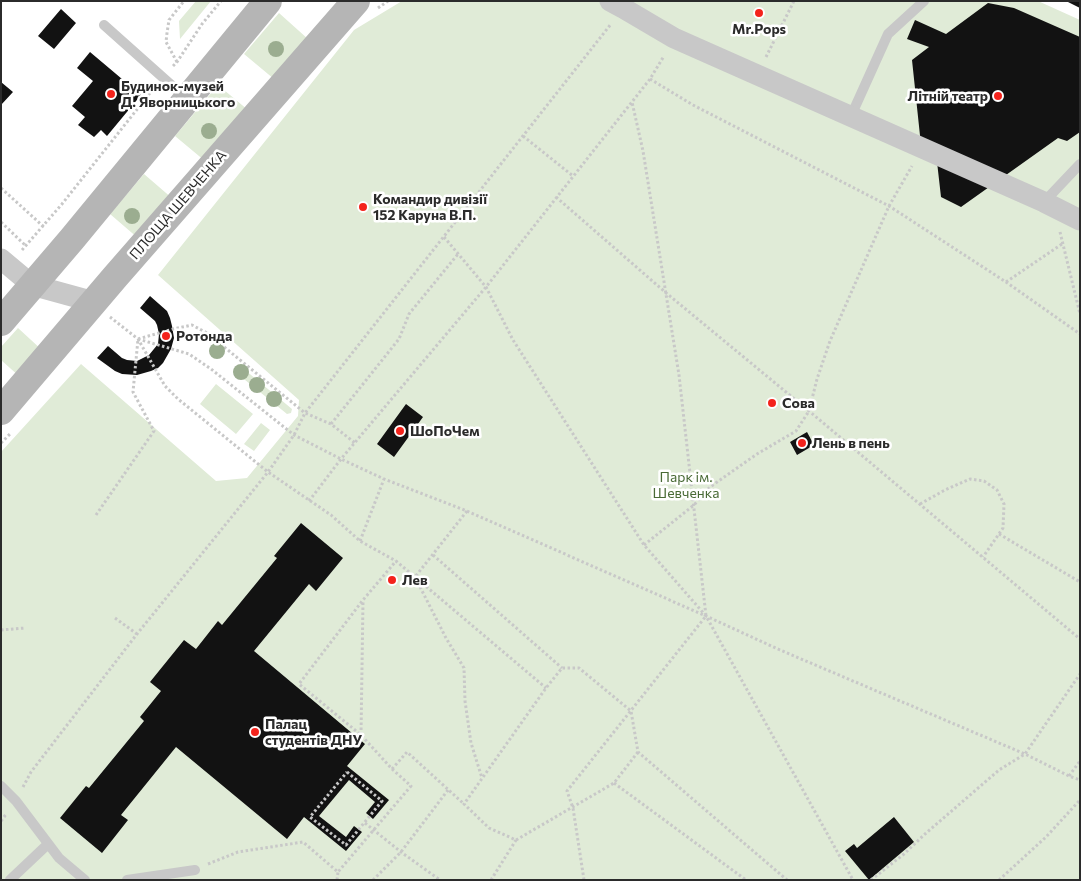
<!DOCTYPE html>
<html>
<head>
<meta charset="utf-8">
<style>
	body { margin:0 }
	#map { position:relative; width:1081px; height:881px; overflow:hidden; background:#fff; font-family:Commissioner,sans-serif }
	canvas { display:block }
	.frame { position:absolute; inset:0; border:2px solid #2b2b2b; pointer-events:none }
</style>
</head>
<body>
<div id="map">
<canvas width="1081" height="881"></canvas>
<div class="frame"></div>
</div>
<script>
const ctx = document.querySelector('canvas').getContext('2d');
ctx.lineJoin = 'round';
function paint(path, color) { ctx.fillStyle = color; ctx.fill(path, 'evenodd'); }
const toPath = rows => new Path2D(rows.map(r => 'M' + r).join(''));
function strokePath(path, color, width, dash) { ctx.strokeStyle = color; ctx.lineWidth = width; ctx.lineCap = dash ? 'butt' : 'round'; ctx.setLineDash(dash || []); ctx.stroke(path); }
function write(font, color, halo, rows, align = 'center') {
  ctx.font = font + ' Commissioner,sans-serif'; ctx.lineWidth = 5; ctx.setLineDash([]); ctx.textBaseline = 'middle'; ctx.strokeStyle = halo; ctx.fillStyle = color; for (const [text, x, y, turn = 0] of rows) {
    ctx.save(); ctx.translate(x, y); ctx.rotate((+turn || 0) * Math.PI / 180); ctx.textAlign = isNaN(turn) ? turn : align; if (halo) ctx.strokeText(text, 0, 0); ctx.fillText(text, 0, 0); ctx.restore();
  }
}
paint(toPath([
	[196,1,211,1,180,39,179,21],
	[402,1,1038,1,1080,20,1080,880,1,880,1,452,81,364,216,481,247,478,298,416,299,400,158,275,354,30],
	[279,13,308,39,274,79,244,54],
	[218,85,248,110,205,161,175,136],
	[144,174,173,199,139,239,110,214],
	[18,328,43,351,20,377,1,360,1,347],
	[239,365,292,409,291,413,287,414,234,371],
	[216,384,253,414,236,434,200,404],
	[261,423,270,430,254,451,244,444]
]), '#e0ebd7');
paint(toPath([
	[1066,1,1080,1,1080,8],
	[988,3,1014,8,1080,37,1080,132,1067,141,1058,138,961,207,941,197,936,153,921,145,912,60,929,47,907,39,915,20,946,34],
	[61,9,76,23,54,49,38,36],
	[90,52,141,95,107,136,101,130,94,137,78,125,85,117,72,106,93,81,77,68],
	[1,82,13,92,1,105],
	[150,296,167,311,170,318,172,326,174,338,171,349,163,363,158,368,151,371,137,375,122,374,115,371,97,358,108,346,122,358,127,360,137,361,149,355,158,344,159,334,157,325,155,321,140,308],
	[406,404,423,417,394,457,377,444],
	[807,432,814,445,797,455,790,442],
	[301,523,343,558,316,591,309,584,254,651,365,744,347,766,389,800,373,819,366,813,375,802,349,780,319,816,346,837,354,826,362,832,346,851,304,817,287,839,176,747,121,815,128,820,102,853,60,818,86,786,89,788,144,721,140,717,161,691,150,682,184,640,196,649,218,621,222,625,277,558,274,556],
	[894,817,914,842,869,880,845,851,854,844,857,848]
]), '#121212');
strokePath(toPath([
	[378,8,388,1],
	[766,57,794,1],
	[177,62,166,42,167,33,169,20,184,1],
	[173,66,177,62,202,24,221,1],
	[650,79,693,105,889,206,1006,282,1080,334],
	[523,136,573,176],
	[1,188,44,227],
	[556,197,665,292,809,411,1080,639],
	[1,222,26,246],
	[1060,232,1080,314],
	[444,237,486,287,513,340,644,545,706,616,853,880],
	[22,250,62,204,154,88],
	[1006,282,1062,244],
	[110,317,138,339,165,386,178,399,268,472,331,515,360,541,396,561,546,688],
	[138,339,189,354,211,369,294,435,341,459,384,479,467,511,706,616,780,650,1025,754,1069,776,1080,780],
	[138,339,173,329,192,325,207,333,305,413,331,424,355,443],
	[331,424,399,339,409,314,458,254],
	[1,443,11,433],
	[309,501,341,459,486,287,650,79,664,56],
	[920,504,945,490,970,479,984,481,997,490,1004,504,1003,528,983,557],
	[467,511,415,577,446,638,464,668,465,701,471,743,482,778],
	[96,515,154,431,133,392,138,339],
	[999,534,1080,582],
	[360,541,384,479],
	[644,545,694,505,710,487,757,454,796,431,809,411,817,379,830,341,889,206,912,166],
	[433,555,562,668],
	[115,618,137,634],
	[1,630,25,628],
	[361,735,363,601],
	[638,752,614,783,516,840,489,828,464,804,546,688,562,668,579,668,631,711,638,752,787,880],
	[392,769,407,752,464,804],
	[347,772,382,801,346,845,310,817,347,772],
	[1069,776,1080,761],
	[614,783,746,880],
	[23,787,31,772,137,634,268,472,294,435,305,413,611,24],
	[1,821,7,813],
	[365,823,401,852,440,880],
	[208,864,238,852,303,842,338,872,411,786,392,769,361,735,299,684,363,600,396,561],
	[337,880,338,872],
	[373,880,401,852,448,790],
	[491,880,516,840],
	[584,880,573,808,567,791,706,616,679,375,643,151,632,102],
	[871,880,904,854,925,834,999,770,1025,754,1080,674],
	[999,880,1046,837,1080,800]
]), '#c8c8c8', 3, [2.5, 2.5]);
strokePath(toPath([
	[104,25,187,99],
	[851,116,888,34,924,1],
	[1044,202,1080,164],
	[1,786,16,801,59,858,85,880],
	[10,880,48,844],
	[127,880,195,870]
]), '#c8c8c8', 10);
strokePath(toPath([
	[610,1,623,8,674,38,1044,202,1080,220],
	[1,259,32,285,94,302]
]), '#c8c8c8', 21);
strokePath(toPath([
	[1,322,72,239,268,1],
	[1,411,115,277,356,1]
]), '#b5b5b5', 28);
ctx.fillStyle = '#9bad90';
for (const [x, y] of [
	[276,49],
	[209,131],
	[132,216],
	[217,351],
	[241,372],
	[257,385],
	[274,399]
]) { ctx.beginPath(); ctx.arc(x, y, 8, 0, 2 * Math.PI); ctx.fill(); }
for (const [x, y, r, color] of [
	[759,13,5,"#f4231c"],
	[111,94,5,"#f4231c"],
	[998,96,5,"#f4231c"],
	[363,207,5,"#f4231c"],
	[166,336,5,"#f4231c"],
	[772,403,5,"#f4231c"],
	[400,431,5,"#f4231c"],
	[802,443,5,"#f4231c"],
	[392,580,5,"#f4231c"],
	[255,732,5,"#f4231c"]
]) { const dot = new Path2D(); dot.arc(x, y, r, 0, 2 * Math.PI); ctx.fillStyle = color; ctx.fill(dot); strokePath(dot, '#fff', 2); }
write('bold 14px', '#2b2b2b', '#fff', [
	["Mr.Pops",759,29,"center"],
	["Будинок-музей",121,86],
	["Д. Яворницького",121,102],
	["Літній театр",988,96,"right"],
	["Командир дивізії",373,199],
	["152 Каруна В.П.",373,215],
	["Ротонда",176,336],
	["Сова",782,403],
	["ШоПоЧем",410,431],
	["Лень в пень",812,443],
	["Лев",402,580],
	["Палац",265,724],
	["студентів ДНУ",265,740]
], 'left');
write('14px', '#2b2b2b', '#fff', [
	["ПЛОЩА ШЕВЧЕНКА",178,205,-49]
]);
write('14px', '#496a36', '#fff', [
	["Парк iм.",686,477],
	["Шевченка",686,493]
]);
</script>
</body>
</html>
